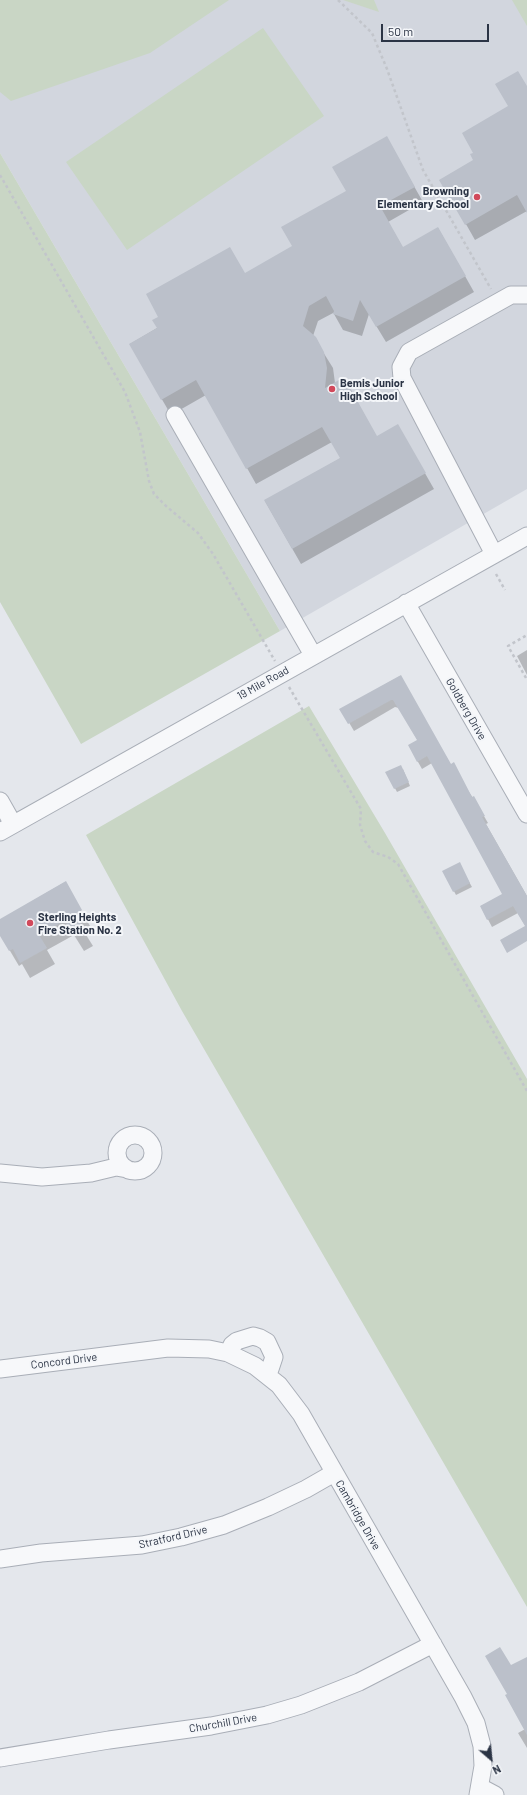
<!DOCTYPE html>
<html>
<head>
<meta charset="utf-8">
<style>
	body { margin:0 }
	#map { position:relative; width:527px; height:1795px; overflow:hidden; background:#e4e7ec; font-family:Barlow,sans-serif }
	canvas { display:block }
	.north { position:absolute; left:471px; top:1739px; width:40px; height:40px; -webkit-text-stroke:3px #f4f6f9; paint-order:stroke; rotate:152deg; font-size:11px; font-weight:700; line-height:16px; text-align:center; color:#2b3445 }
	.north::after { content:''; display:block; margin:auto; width:14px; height:18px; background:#2b3445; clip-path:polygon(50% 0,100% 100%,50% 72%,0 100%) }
	.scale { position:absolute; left:381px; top:24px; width:108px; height:18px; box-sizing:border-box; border:2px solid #2b3445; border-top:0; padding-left:5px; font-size:12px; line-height:14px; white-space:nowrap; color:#2b3445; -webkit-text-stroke:3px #f4f6f9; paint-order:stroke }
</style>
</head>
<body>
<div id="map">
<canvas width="527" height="1795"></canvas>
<div class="north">N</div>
<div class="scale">50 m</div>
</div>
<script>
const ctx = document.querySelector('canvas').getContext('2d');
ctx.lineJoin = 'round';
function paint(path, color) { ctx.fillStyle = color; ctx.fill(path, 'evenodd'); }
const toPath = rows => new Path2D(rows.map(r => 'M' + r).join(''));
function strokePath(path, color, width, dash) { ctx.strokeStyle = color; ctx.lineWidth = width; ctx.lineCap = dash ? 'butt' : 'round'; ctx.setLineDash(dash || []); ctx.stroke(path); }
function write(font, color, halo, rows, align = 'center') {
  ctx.font = font + ' Barlow,sans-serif'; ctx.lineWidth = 4; ctx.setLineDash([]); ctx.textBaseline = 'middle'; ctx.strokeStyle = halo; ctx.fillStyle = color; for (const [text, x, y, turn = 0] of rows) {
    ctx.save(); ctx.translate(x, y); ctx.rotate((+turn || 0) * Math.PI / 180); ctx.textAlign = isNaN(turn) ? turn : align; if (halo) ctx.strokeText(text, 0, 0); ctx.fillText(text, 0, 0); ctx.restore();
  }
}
paint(toPath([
	[0,0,527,0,527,489,280,631,0,153]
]), '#d2d6de');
paint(toPath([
	[0,0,229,0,150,53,11,101,0,92],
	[343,0,374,0,379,12],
	[512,0,527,0,527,26],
	[263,28,324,116,127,250,66,162],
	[0,153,280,631,81,744,0,602],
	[309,706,385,833,527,1079,527,1607,182,1011,86,835]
]), '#c9d6c5');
paint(toPath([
	[527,88,527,211,475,240,441,180,475,161,474,153,510,107],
	[386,137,423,202,388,222,403,248,438,228,474,292,386,342,369,314,362,336,343,330,334,314,335,312,318,321,313,336,333,368,335,383,377,438,398,426,434,489,301,564,265,501,341,458,332,442,256,484,206,395,171,415,130,344,294,247,347,191],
	[527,650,527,675,517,656],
	[400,676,451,765,477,804,488,823,486,824,527,896,527,929,518,913,492,927,481,906,504,895,432,763,422,769,409,746,418,741,399,708,395,707,354,731,341,709],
	[403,769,410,786,397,792,387,773],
	[459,864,472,887,456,895,444,872],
	[65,882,90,926,83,930,93,946,84,951,74,935,47,950,55,964,30,978,22,964,19,966,0,934,0,920],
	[527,1728,527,1748,518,1733]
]), '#0003');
paint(toPath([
	[518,71,527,86,527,213,517,195,465,225,439,180,473,160,470,154,473,153,462,133,508,106,495,84],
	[387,136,415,187,380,206,403,247,438,227,466,276,376,327,360,300,353,321,333,314,334,311,326,296,309,306,303,326,316,337,324,352,327,368,325,388,344,377,377,436,398,424,426,473,292,549,264,500,340,458,322,427,246,469,196,380,161,400,129,344,157,328,152,320,158,317,146,294,230,247,245,273,292,246,281,227,346,191,332,167],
	[401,675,451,764,454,762,472,797,474,796,485,816,482,817,527,896,527,941,507,953,500,940,525,926,513,906,487,920,480,906,502,894,427,756,417,762,408,745,417,740,393,700,391,700,348,724,339,709],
	[401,765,409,782,394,789,385,772],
	[460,862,470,883,453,892,442,871],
	[66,881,82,910,75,914,85,930,74,936,65,920,39,935,47,948,20,963,13,949,9,951,0,936,0,919],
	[500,1647,511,1665,527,1657,527,1735,505,1695,507,1694,485,1656]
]), '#bbc0ca');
const minor = toPath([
	[175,415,313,655],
	[494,554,402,378,401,367,409,352,511,295,527,295],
	[406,603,527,814],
	[0,801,13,824],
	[0,832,527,536],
	'117 1153a18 18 0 1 1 36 0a18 18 0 1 1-36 0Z',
	[0,1173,42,1177,91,1173,116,1167,127,1169],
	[228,1353,232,1345,237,1341,253,1336,260,1338,267,1342,274,1357,268,1375],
	[0,1369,168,1348,209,1349,228,1353,255,1366,279,1385,301,1414,463,1697,476,1723,482,1746,483,1766,478,1795],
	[0,1559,41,1553,142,1545,181,1537,224,1525,268,1507,306,1489,334,1473],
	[0,1758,109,1740,211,1726,267,1715,301,1705,359,1682,433,1644],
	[480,1787,495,1795]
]);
strokePath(minor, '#a9aeb7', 19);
strokePath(toPath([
	[338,0,372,33,387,69,423,170,491,289],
	[0,175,125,392,140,432,149,481,154,494,166,506,198,533,213,554,275,661],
	[496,574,505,590],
	[526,678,508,646,527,635],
	[289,687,361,809,360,825,365,841,373,852,388,857,398,864,527,1091]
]), '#c2c5cb', 2.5, [3, 3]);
strokePath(minor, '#f7f8fa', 17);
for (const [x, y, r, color] of [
	[477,197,4,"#d1495b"],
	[332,389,4,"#d1495b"],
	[30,923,4,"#d1495b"]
]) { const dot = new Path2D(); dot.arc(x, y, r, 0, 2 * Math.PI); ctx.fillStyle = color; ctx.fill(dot); strokePath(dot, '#f4f6f9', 1.5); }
write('bold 11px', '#2b3445', '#f4f6f9', [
	["Browning",469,191,"right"],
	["Elementary School",469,204,"right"],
	["Bemis Junior",340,383],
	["High School",340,396],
	["Sterling Heights",38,917],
	["Fire Station No. 2",38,930]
], 'left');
write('11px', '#2b3445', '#f4f6f9', [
	["19 Mile Road",263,683,-29],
	["Goldberg Drive",466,709,60],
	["Concord Drive",64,1361,-7],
	["Cambridge Drive",358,1515,60],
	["Stratford Drive",173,1537,-13],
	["Churchill Drive",223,1723,-10]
]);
</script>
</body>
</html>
